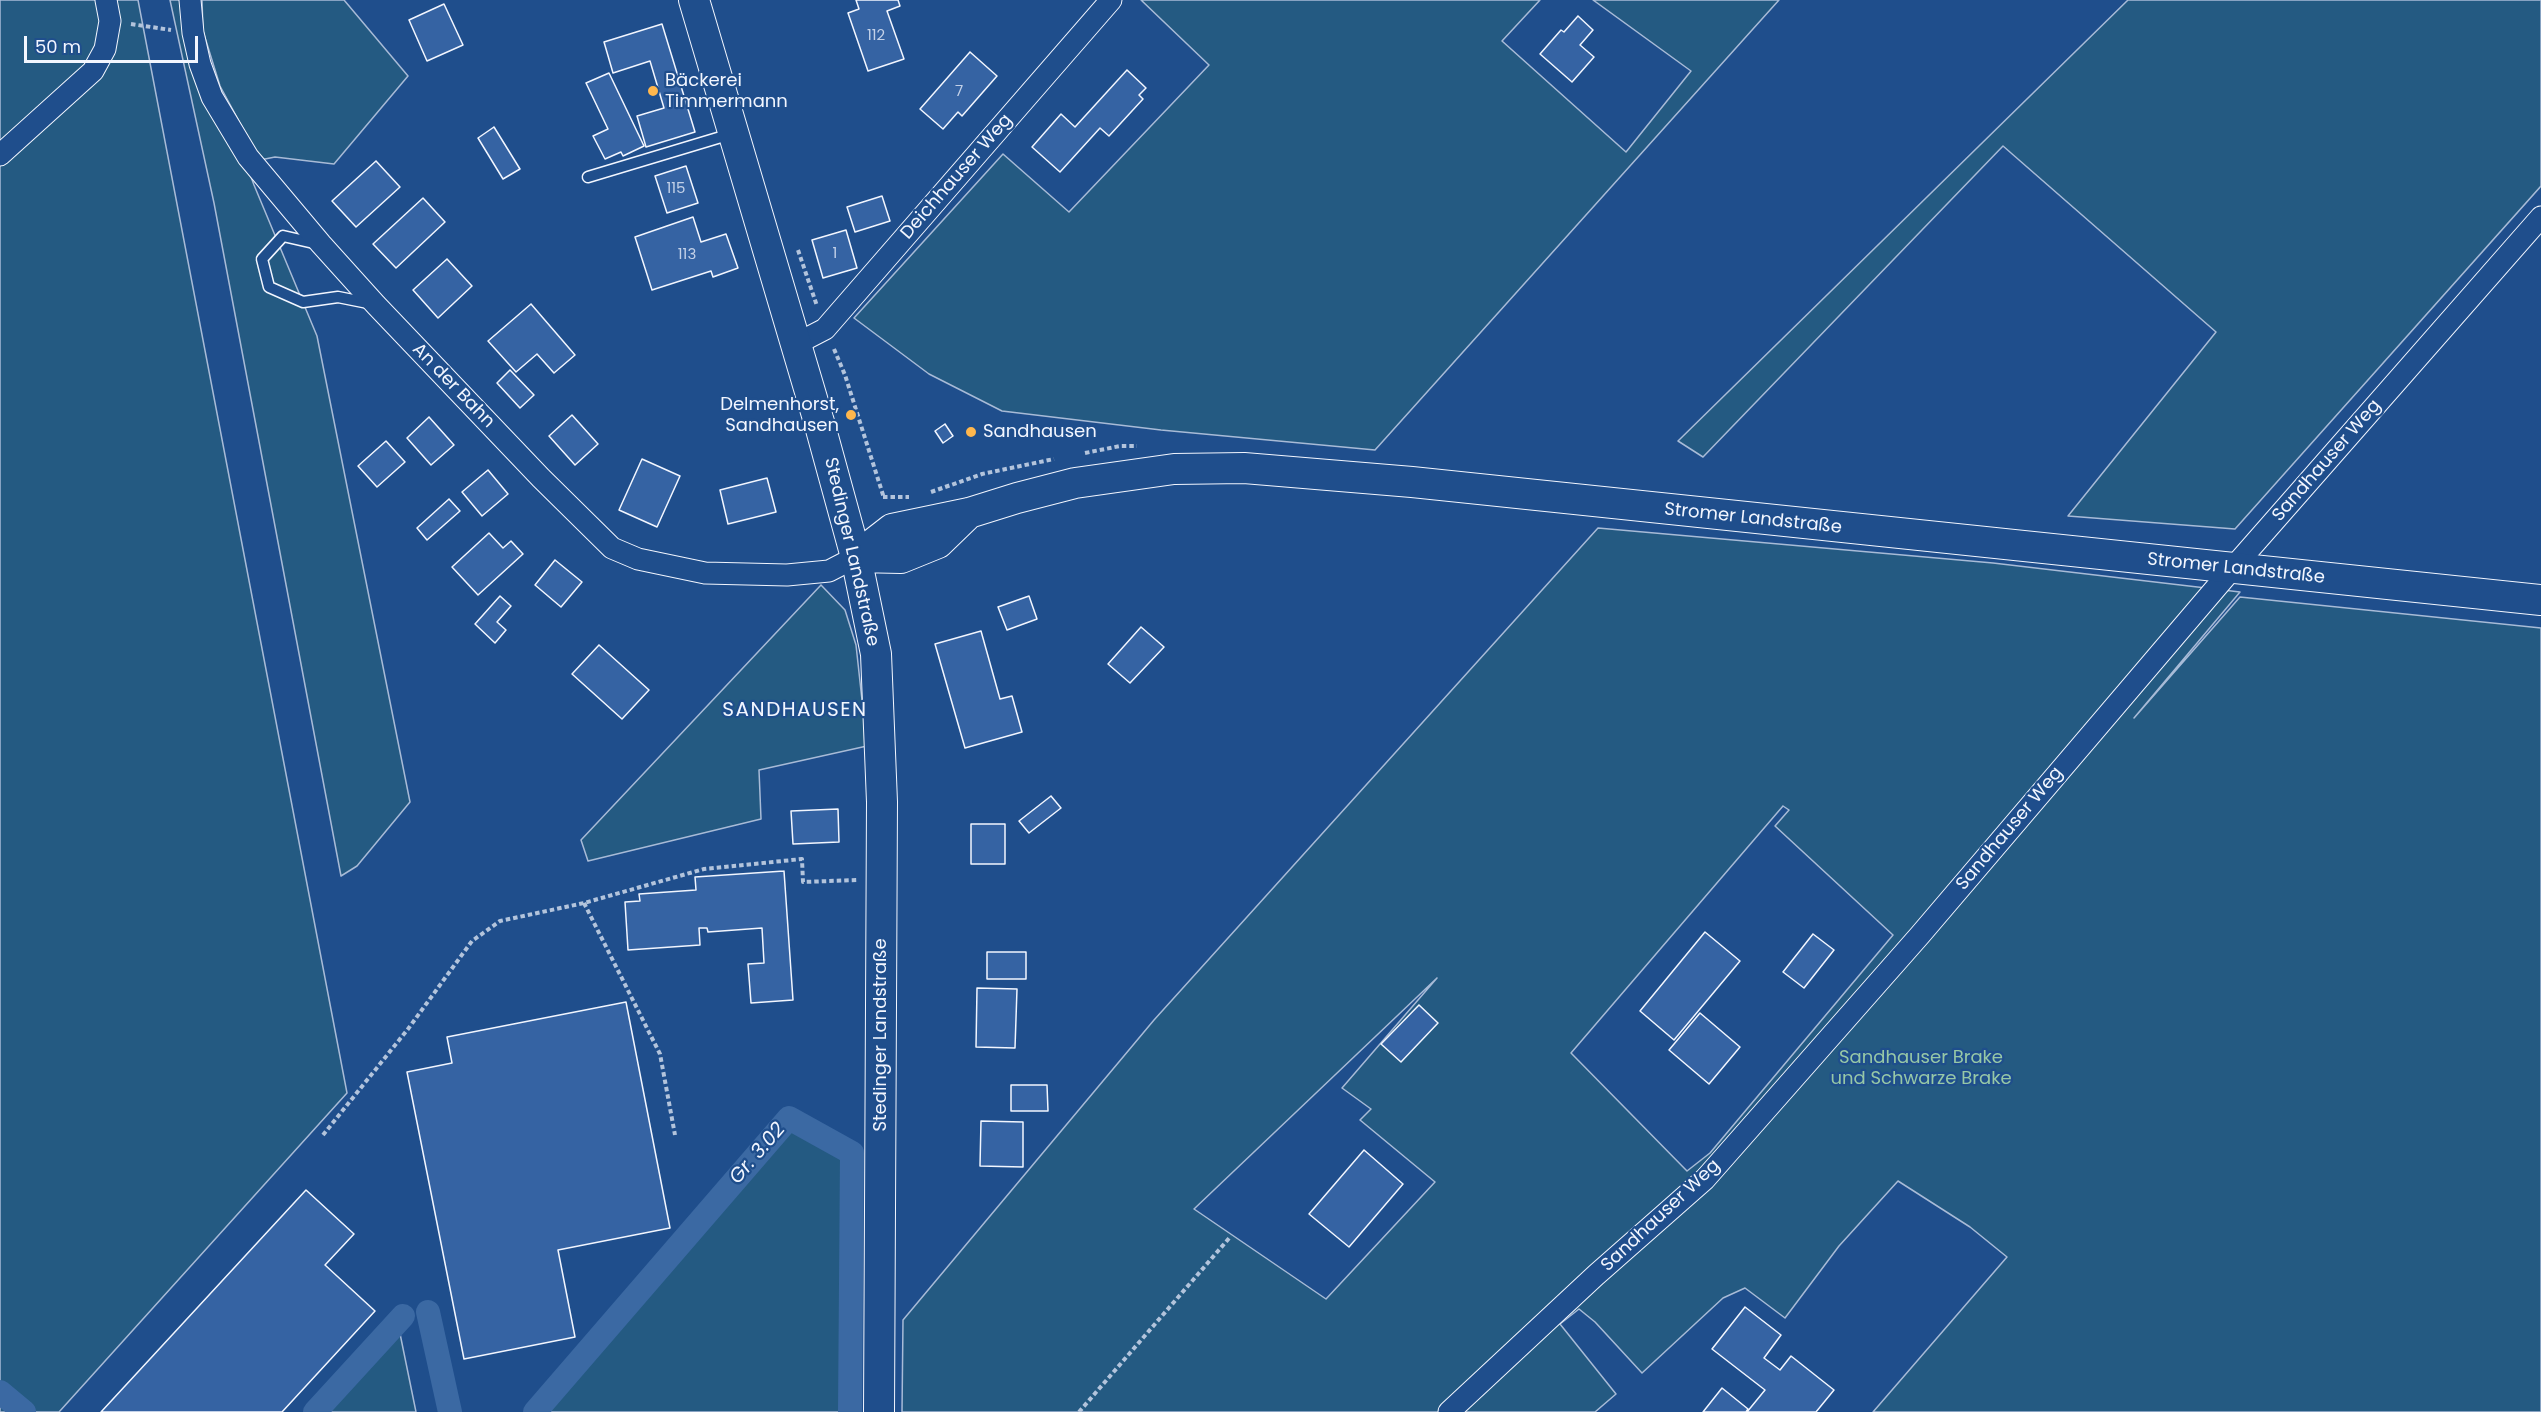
<!DOCTYPE html>
<html>
<head>
<meta charset="utf-8">
<style>
	body { margin:0 }
	#map { position:relative; width:2541px; height:1412px; overflow:hidden; background:#1f4e8c; font-family:Poppins,sans-serif }
	canvas { display:block }
	.scale { position:absolute; left:24px; top:36px; width:174px; height:27px; box-sizing:border-box; border:3px solid #f2f6ff; border-top:0; padding-left:8px; font-size:18px; line-height:21px; white-space:nowrap; color:#f2f6ff; -webkit-text-stroke:4px #1f4e8c; paint-order:stroke }
</style>
</head>
<body>
<div id="map">
<canvas width="2541" height="1412"></canvas>
<div class="scale">50 m</div>
</div>
<script>
const ctx = document.querySelector('canvas').getContext('2d');
ctx.lineJoin = 'round';
function paint(path, color) { ctx.fillStyle = color; ctx.fill(path, 'evenodd'); }
const toPath = rows => new Path2D(rows.map(r => 'M' + r).join(''));
function strokePath(path, color, width, dash) { ctx.strokeStyle = color; ctx.lineWidth = width; ctx.lineCap = dash ? 'butt' : 'round'; ctx.setLineDash(dash || []); ctx.stroke(path); }
function write(font, color, halo, rows, align = 'center') {
  ctx.font = font + ' Poppins,sans-serif'; ctx.lineWidth = 4.5; ctx.setLineDash([]); ctx.textBaseline = 'middle'; ctx.strokeStyle = halo; ctx.fillStyle = color; for (const [text, x, y, turn = 0] of rows) {
    ctx.save(); ctx.translate(x, y); ctx.rotate((+turn || 0) * Math.PI / 180); ctx.textAlign = isNaN(turn) ? turn : align; if (halo) ctx.strokeText(text, 0, 0); ctx.fillText(text, 0, 0); ctx.restore();
  }
}
const green = toPath([
	[0,0,138,0,347,1093,59,1412,0,1412,0,0],
	[170,0,185,0,254,185,317,336,410,802,357,866,341,876,214,203,170,0],
	[202,0,344,0,408,76,334,164,275,157,260,160,220,86,203,31,202,0],
	[1141,0,1540,0,1502,41,1626,152,1691,71,1593,0,1779,0,1375,450,1161,430,1002,411,929,374,854,318,1003,154,1069,212,1209,65,1141,0],
	[2128,0,2541,0,2541,186,2235,529,2068,516,2216,332,2003,146,1703,457,1678,441,2128,0],
	[1598,528,1993,563,2240,592,2134,718,2240,597,2541,628,2541,1412,1873,1412,2007,1257,1970,1227,1898,1181,1839,1246,1785,1318,1745,1288,1723,1298,1642,1373,1595,1322,1579,1309,1560,1324,1616,1394,1595,1412,902,1412,903,1320,1154,1020,1598,528],
	[1783,806,1789,810,1775,826,1893,935,1710,1153,1687,1171,1571,1053,1783,806],
	[1437,978,1342,1088,1371,1109,1360,1120,1435,1182,1326,1299,1194,1209,1437,978],
	[821,585,845,610,856,645,867,746,759,770,761,819,588,861,581,840,821,585],
	[789,1128,856,1165,856,1412,545,1412,789,1128],
	[396,1314,416,1412,305,1412,396,1314]
]);
paint(green, '#245a82');
strokePath(green, '#a8bbd7', 1.5);
strokePath(toPath([
	[428,1312,450,1412],
	[0,1392,24,1412],
	[315,1412,403,1316],
	[535,1412,789,1118,852,1153,850,1412]
]), '#3b69a3', 24);
const building = toPath([
	[856,0,898,0,900,6,887,11,904,59,868,71,848,13,859,9,856,0],
	[444,4,463,45,427,61,409,20,444,4],
	[1578,16,1593,30,1580,45,1594,57,1572,82,1540,54,1561,30,1564,32,1578,16],
	[662,24,695,132,646,147,637,116,664,108,650,61,613,73,604,42,662,24],
	[970,52,997,76,962,116,958,112,943,129,920,109,970,52],
	[1127,70,1146,88,1139,95,1143,99,1109,136,1100,128,1060,172,1032,147,1061,114,1075,127,1127,70],
	[609,73,644,146,623,156,621,152,605,159,593,136,608,129,586,83,609,73],
	[494,127,520,169,503,179,478,138,494,127],
	[376,161,400,187,356,227,332,201,376,161],
	[686,166,698,203,667,213,655,176,686,166],
	[882,196,890,221,855,232,847,207,882,196],
	[423,198,445,222,396,268,373,244,423,198],
	[693,217,701,242,726,234,738,268,713,277,711,271,652,290,635,237,693,217],
	[846,230,857,268,823,278,812,240,846,230],
	[447,259,472,286,438,318,413,290,447,259],
	[531,304,575,355,554,373,537,354,516,372,488,341,531,304],
	[510,370,534,395,520,408,497,383,510,370],
	[572,415,598,444,575,465,549,436,572,415],
	[429,417,454,445,431,465,407,438,429,417],
	[945,424,953,436,943,443,935,431,945,424],
	[386,441,405,462,377,487,358,466,386,441],
	[642,459,680,476,657,527,619,510,642,459],
	[488,470,508,494,482,516,462,492,488,470],
	[767,478,776,512,728,524,720,490,767,478],
	[449,499,460,511,427,540,417,528,449,499],
	[489,533,503,548,511,541,523,554,478,595,452,567,489,533],
	[555,560,582,582,561,607,535,585,555,560],
	[500,596,511,606,497,622,506,630,495,643,475,624,500,596],
	[1029,596,1037,619,1007,630,998,607,1029,596],
	[1141,627,1164,647,1130,683,1108,664,1141,627],
	[981,631,1000,699,1012,696,1022,732,965,748,935,644,981,631],
	[599,645,649,690,622,719,572,674,599,645],
	[1051,796,1061,808,1029,833,1019,821,1051,796],
	[838,809,839,842,793,844,791,811,838,809],
	[971,824,1005,824,1005,864,971,864,971,824],
	[784,871,793,1000,751,1003,748,964,764,963,762,928,708,932,707,928,699,928,700,945,628,950,625,902,640,901,639,894,696,890,695,877,784,871],
	[1705,932,1740,961,1674,1040,1640,1011,1705,932],
	[1813,934,1834,950,1804,988,1783,972,1813,934],
	[987,952,1026,952,1026,979,987,979,987,952],
	[977,988,1017,989,1015,1048,976,1047,977,988],
	[626,1002,670,1228,558,1250,575,1337,464,1359,407,1072,452,1063,447,1037,626,1002],
	[1419,1005,1438,1023,1401,1062,1381,1044,1419,1005],
	[1700,1013,1740,1047,1709,1084,1669,1050,1700,1013],
	[1011,1085,1047,1085,1048,1111,1011,1111,1011,1085],
	[981,1121,1023,1122,1023,1167,980,1166,981,1121],
	[1364,1150,1403,1184,1349,1247,1309,1214,1364,1150],
	[306,1190,354,1234,325,1265,375,1311,282,1412,101,1412,306,1190],
	[1745,1307,1781,1335,1764,1358,1780,1370,1791,1356,1834,1390,1816,1412,1747,1412,1765,1390,1712,1349,1745,1307],
	[1722,1388,1748,1409,1746,1412,1703,1412,1722,1388]
]);
paint(building, '#3563a3');
strokePath(building, '#f2f6ff', 1.5);
const service = toPath([
	[588,177,731,134],
	[318,244,283,236,262,259,269,287,303,302,338,297,373,304]
]);
const minor = toPath([
	[190,0,193,33,200,64,212,97,248,157,321,244,376,305,541,478,612,548,638,559,705,573,787,575,829,571,856,557],
	[0,155,93,71,105,49,110,21,106,0],
	[796,344,825,329,1111,0],
	[1449,1412,1596,1275,1705,1179,1920,935,2232,569,2541,217]
]);
const secondary = toPath([
	[694,0,819,422,856,557,876,654,882,802,879,1412],
	[856,557,892,529,969,513,1017,498,1075,483,1174,469,1244,468,1412,482,2541,600],
	[856,557,901,558,938,543,969,513]
]);
strokePath(service, '#f2f6ff', 13);
strokePath(minor, '#f2f6ff', 23);
strokePath(secondary, '#f2f6ff', 32);
strokePath(toPath([
	[131,24,171,30],
	[798,250,817,306],
	[834,349,845,375,884,498],
	[1085,453,1120,446,1137,446],
	[931,492,982,474,1054,459],
	[883,497,909,497],
	[584,903,660,1054,675,1135],
	[323,1135,408,1029,472,941,500,921,584,903,704,869,802,859,803,882,857,880],
	[1079,1412,1231,1236]
]), '#b3c4dc', 4, [4.5, 3]);
strokePath(service, '#1f4e8c', 10);
strokePath(minor, '#1f4e8c', 21);
strokePath(secondary, '#1f4e8c', 30);
for (const [x, y, r, color] of [
	[653,91,6,"#ffb74d"],
	[851,415,6,"#ffb74d"],
	[971,432,6,"#ffb74d"]
]) { const dot = new Path2D(); dot.arc(x, y, r, 0, 2 * Math.PI); ctx.fillStyle = color; ctx.fill(dot); strokePath(dot, '#1f4e8c', 2); }
write('15px', '#c3d1e8', null, [
	["112",876,36],
	["7",959,92],
	["115",676,189],
	["1",835,254],
	["113",687,255]
]);
write('18px', '#f2f6ff', '#1f4e8c', [
	["Bäckerei",665,81],
	["Timmermann",665,102],
	["Delmenhorst,",839,405,"right"],
	["Sandhausen",839,426,"right"],
	["Sandhausen",983,432]
], 'left');
write('18px', '#f2f6ff', '#1f4e8c', [
	["Deichhauser Weg",957,177,-49],
	["An der Bahn",453,386,46],
	["Sandhauser Weg",2327,461,-49],
	["Stromer Landstraße",1753,519,6],
	["Stedinger Landstraße",851,552,77],
	["Stromer Landstraße",2236,569,6],
	["Sandhauser Weg",2010,829,-50],
	["Stedinger Landstraße",881,1035,-90],
	["Sandhauser Weg",1661,1216,-43]
]);
write('18px', '#97c8a6', '#1f4e8c', [
	["Sandhauser Brake",1921,1058],
	["und Schwarze Brake",1921,1079]
]);
ctx.letterSpacing = '1.5px';
write('20px', '#f2f6ff', '#1f4e8c', [
	["SANDHAUSEN",795,711]
]);
ctx.letterSpacing = '0px';
write('italic 20px', '#f2f6ff', '#1f4e8c', [
	["Gr. 3.02",758,1154,-49]
]);
</script>
</body>
</html>
